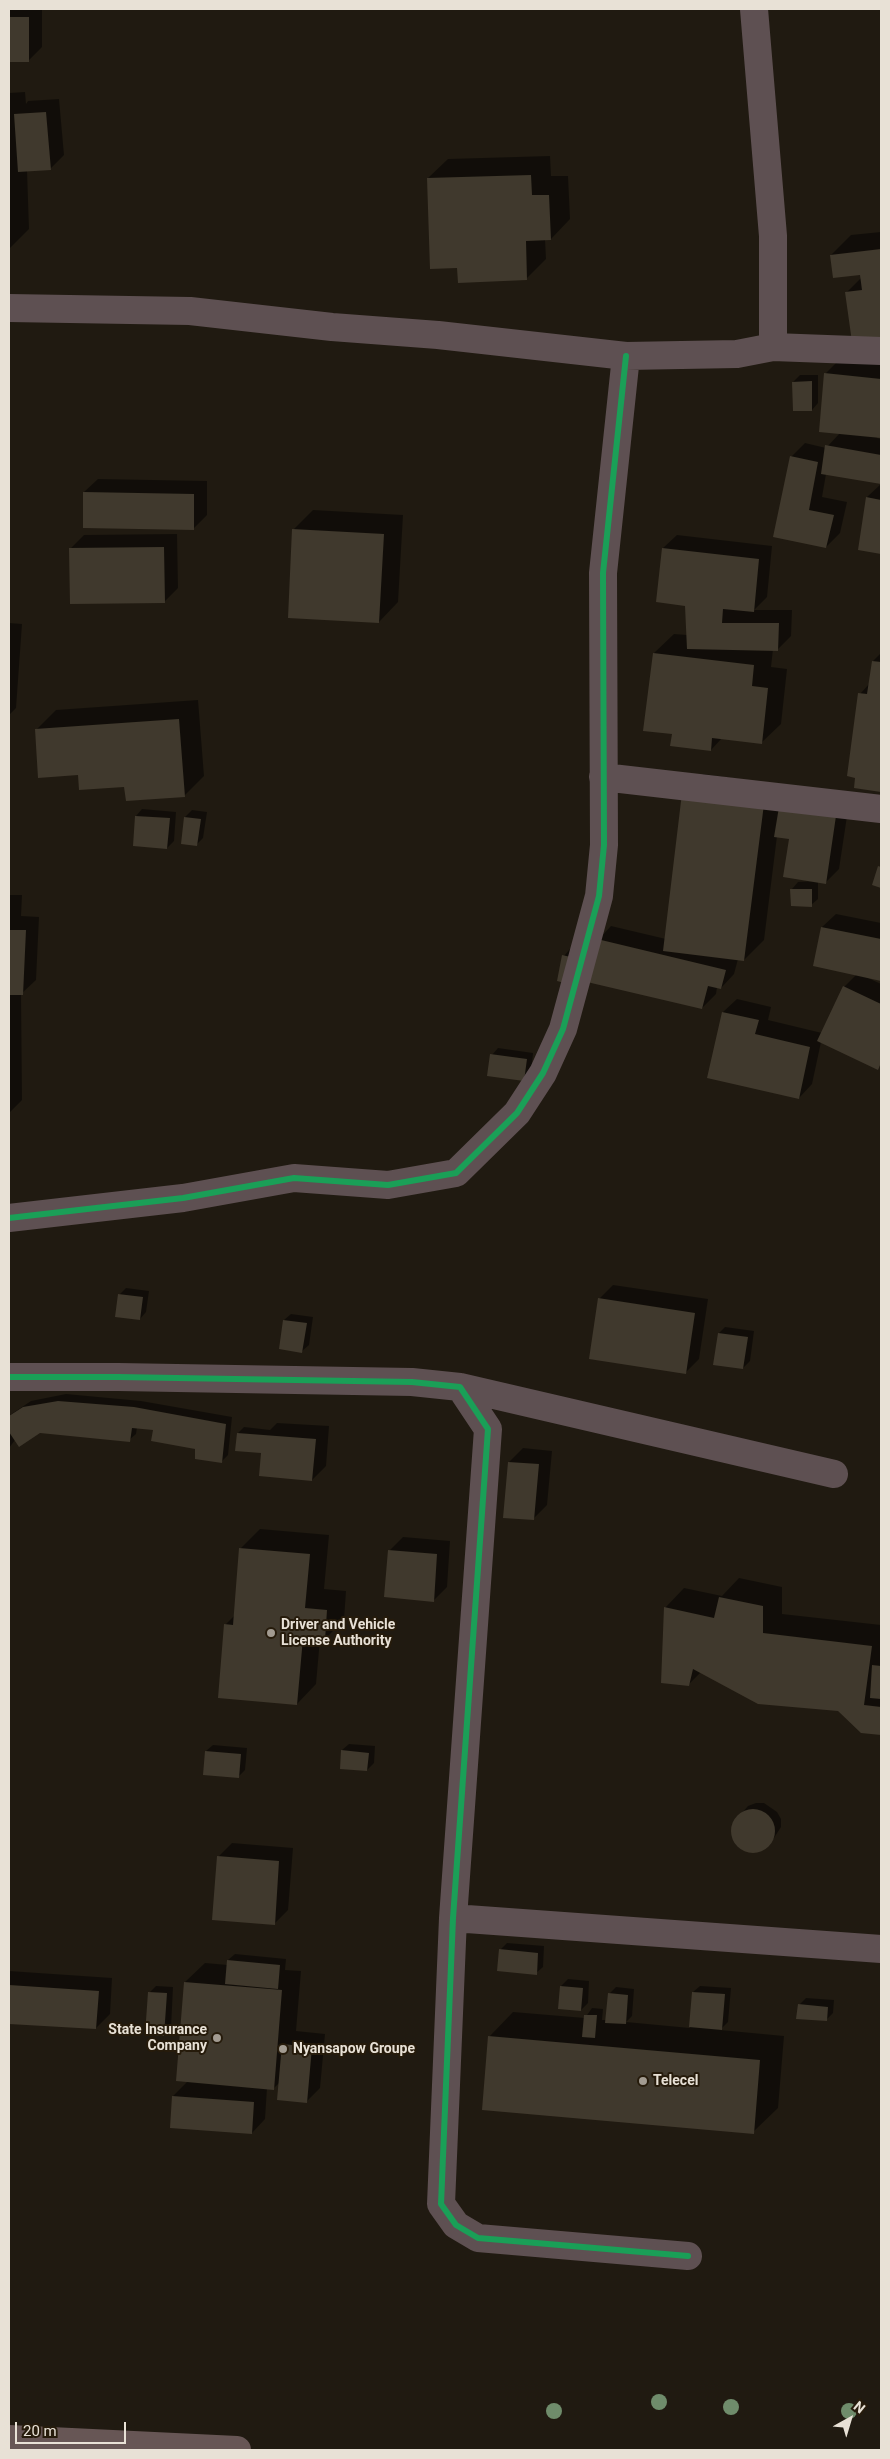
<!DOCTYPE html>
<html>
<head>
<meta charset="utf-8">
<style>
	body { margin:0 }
	#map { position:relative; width:890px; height:2459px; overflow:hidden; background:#201a11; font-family:Roboto,sans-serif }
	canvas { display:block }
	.frame { position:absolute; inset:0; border:10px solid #e8e1d6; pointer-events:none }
	.north { position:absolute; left:825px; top:2394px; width:50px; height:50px; -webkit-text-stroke:4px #261b0b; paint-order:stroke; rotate:39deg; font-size:14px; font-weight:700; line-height:20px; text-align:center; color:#e8e1d6 }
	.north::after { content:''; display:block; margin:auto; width:18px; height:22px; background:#e8e1d6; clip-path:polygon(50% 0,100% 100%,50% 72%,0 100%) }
	.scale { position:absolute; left:15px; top:2422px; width:111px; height:22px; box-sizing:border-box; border:2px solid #e8e1d6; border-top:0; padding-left:6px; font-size:15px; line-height:18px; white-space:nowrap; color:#e8e1d6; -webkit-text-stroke:4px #261b0b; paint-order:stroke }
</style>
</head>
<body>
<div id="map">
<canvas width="890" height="2459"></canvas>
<div class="frame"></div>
<div class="north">N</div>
<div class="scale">20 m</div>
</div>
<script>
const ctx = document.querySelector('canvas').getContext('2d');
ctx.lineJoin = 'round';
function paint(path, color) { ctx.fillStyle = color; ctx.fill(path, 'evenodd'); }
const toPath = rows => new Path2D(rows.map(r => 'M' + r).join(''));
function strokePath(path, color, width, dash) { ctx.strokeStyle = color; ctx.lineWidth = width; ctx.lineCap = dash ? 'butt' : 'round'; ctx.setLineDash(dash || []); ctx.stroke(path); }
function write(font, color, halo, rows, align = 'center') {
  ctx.font = font + ' Roboto,sans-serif'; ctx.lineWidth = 4; ctx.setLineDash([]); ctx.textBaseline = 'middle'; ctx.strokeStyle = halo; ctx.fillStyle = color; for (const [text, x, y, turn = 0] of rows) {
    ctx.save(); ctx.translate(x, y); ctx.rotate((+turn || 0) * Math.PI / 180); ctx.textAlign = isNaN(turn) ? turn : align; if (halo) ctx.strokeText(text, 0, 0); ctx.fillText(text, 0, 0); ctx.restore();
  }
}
paint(toPath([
	[9,9,42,9,42,47,28,61,9,61],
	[25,92,26,104,28,101,59,99,64,155,50,169,27,170,29,229,9,249,9,93],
	[550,156,551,176,568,176,570,219,551,239,545,239,546,259,526,279,458,267,428,178,448,159],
	[881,232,881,338,853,340,847,292,861,278,861,274,831,255,851,235],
	[839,360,881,364,881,437,877,436,877,438,881,439,881,483,826,474,822,497,847,502,840,533,826,547,775,536,791,457,805,443,826,448,840,433,825,374],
	[800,375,818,375,818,403,812,410,793,382],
	[98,479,207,481,207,515,193,529,84,492],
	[881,484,881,552,859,549,867,497],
	[313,510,403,515,398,602,379,622,294,529],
	[177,534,178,588,164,602,71,548,84,535],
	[677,535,772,546,767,597,754,610,792,610,791,636,778,649,773,649,771,667,787,669,781,724,761,743,722,738,711,750,673,733,654,653,674,634,687,635,686,604,663,548],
	[9,623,22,624,16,708,9,715],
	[881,653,881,791,855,787,860,694,870,683,873,661],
	[198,700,204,776,184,796,126,786,79,774,36,730,56,710],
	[703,774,783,785,849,803,839,869,825,883,818,882,818,899,811,905,792,889,798,882,815,881,790,838,777,836,764,940,744,960,738,959,734,974,721,988,717,987,716,994,702,1008,598,940,611,926,666,939,684,794],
	[142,809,176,812,174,841,167,848,136,816],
	[192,810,207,812,203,838,197,844,185,817],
	[9,895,22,895,21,916,39,917,36,980,21,994,22,1100,9,1113],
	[836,914,881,923,881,980,866,977,881,984,881,1065,878,1068,821,1042,812,1084,799,1098,708,1077,723,1012,737,999,771,1007,768,1020,822,1033,844,987,857,974,822,927],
	[570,949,581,952,576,976,564,956],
	[498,1048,533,1053,531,1073,524,1080,492,1055],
	[613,1285,708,1299,699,1359,686,1372,599,1299],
	[126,1288,149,1291,146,1312,140,1319,119,1295],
	[291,1314,313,1317,309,1345,302,1351,284,1320],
	[725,1327,754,1331,750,1361,743,1368,719,1333],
	[66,1394,141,1401,232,1417,228,1455,221,1462,155,1429,137,1427,136,1434,129,1440,40,1432,15,1440,9,1448,10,1415,31,1401],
	[277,1423,329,1426,326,1466,312,1480,238,1433,244,1427,270,1430],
	[523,1448,552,1451,547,1505,533,1519,509,1462],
	[260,1529,329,1535,324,1589,346,1591,344,1620,325,1639,320,1639,316,1684,297,1704,225,1625,235,1615,240,1549],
	[403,1537,450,1541,447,1587,433,1601,389,1551],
	[739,1578,782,1587,782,1614,881,1625,881,1734,861,1732,838,1710,701,1672,689,1684,665,1608,684,1588,722,1596],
	[349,1744,375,1746,374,1763,367,1770,342,1750],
	[213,1745,247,1748,245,1770,239,1776,206,1751],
	[756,1803,764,1803,777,1812,781,1819,781,1827,772,1841,758,1852,741,1849,736,1843,733,1827,735,1820,741,1814,748,1806],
	[232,1843,293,1848,288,1910,274,1924,218,1857],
	[507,1943,544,1946,543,1967,536,1973,500,1950],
	[235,1954,286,1959,285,1970,301,1971,296,2031,325,2034,320,2088,306,2102,280,2082,273,2089,267,2088,265,2119,252,2133,173,2096,188,2081,185,1982,205,1963,228,1965,228,1960],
	[9,1971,112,1978,110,2014,96,2028,9,2023],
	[568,1979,589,1981,588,2003,581,2010,561,1986],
	[156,1986,173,1987,171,2028,164,2035,149,1993],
	[700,1986,731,1988,728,2022,720,2030,784,2036,778,2108,753,2132,489,2037,513,2012,585,2018,592,2008,603,2009,602,2020,607,2020,609,1994,616,1987,634,1989,632,2016,626,2022,690,2028,693,1992],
	[806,1998,834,2000,833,2013,826,2020,799,2005]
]), '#0007');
paint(toPath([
	[9,17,29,17,29,62,9,62],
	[46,112,51,170,18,172,14,114],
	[531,175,532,195,549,195,551,240,526,241,527,280,458,283,457,268,430,269,427,178],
	[881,249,881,339,852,342,845,292,862,290,860,275,833,278,830,255],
	[824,373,881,379,881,438,819,432],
	[812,381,812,411,793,411,792,382],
	[825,445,881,455,881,484,821,474],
	[790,456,818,462,809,510,834,515,826,548,773,537],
	[83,492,194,494,194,530,83,528],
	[866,497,881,500,881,554,858,550],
	[292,529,384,534,379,623,288,618],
	[164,547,165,603,70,604,69,548],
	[662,548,759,559,754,612,723,609,722,623,779,623,778,651,687,649,685,606,656,602],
	[653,653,754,665,752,686,768,688,762,744,712,738,711,751,670,746,672,734,643,731],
	[872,661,881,662,881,792,854,788,855,778,847,776,858,693,867,694],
	[179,719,185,797,126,801,124,787,79,790,78,775,38,778,35,729],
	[682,793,764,804,744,961,663,951],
	[779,807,836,816,826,884,783,877,789,839,774,837],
	[135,816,170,818,167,849,133,846],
	[184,817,201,819,197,846,181,844],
	[878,866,881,867,881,888,872,885],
	[790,889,812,889,812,907,791,906],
	[821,927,881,939,881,981,813,966],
	[9,930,26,930,23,995,9,995],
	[597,939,726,970,721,989,708,986,702,1009,587,982],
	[562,955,575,958,569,984,557,981],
	[843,986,881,1004,881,1063,878,1070,817,1041],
	[722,1012,759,1020,755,1034,810,1047,799,1099,707,1078],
	[490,1054,527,1059,524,1081,487,1076],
	[118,1294,143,1297,140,1320,115,1317],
	[598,1298,695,1313,686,1374,589,1359],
	[283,1320,307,1323,302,1353,279,1349],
	[718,1333,748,1337,743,1369,713,1365],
	[58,1401,134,1407,226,1424,222,1463,195,1459,195,1449,151,1441,153,1430,132,1428,130,1442,40,1433,19,1447,9,1432,9,1416,23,1407],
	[237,1433,316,1439,312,1481,259,1476,261,1453,235,1451],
	[508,1462,539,1464,534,1520,503,1518],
	[239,1548,310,1554,305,1608,327,1610,325,1640,303,1638,297,1705,218,1698,224,1624,233,1625],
	[388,1550,437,1554,434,1602,384,1597],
	[719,1597,763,1606,763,1633,872,1646,864,1705,881,1707,881,1735,861,1733,838,1711,758,1704,693,1669,689,1686,661,1683,664,1607,714,1618],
	[872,1665,881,1666,881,1699,870,1698],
	[341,1750,369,1753,367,1771,340,1769],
	[205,1751,241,1754,239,1778,203,1775],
	'731 1831a22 22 0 1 1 44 0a22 22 0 1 1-44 0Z',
	[217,1856,279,1861,275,1925,212,1920],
	[499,1949,538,1953,537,1975,497,1971],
	[227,1960,280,1965,278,1989,225,1984],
	[184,1982,282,1990,274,2090,176,2081],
	[9,1985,99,1991,96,2029,9,2024],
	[560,1986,583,1988,581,2011,558,2009],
	[148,1992,167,1993,164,2036,145,2035],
	[692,1992,725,1994,722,2030,689,2027],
	[608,1993,628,1995,626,2024,605,2023],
	[798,2004,828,2007,827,2021,796,2019],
	[584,2015,597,2015,595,2038,582,2037],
	[488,2036,760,2060,754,2134,482,2110],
	[282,2044,312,2047,307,2103,277,2100],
	[172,2096,254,2102,252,2134,170,2128]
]), '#40392d');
strokePath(toPath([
	[9,308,190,311,332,327,438,335,626,356,737,354,773,347,773,236,754,9],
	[773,347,881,351],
	[603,777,881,809],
	[9,1218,183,1198,294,1178,388,1185,456,1173,517,1113,543,1073,563,1029,599,896,604,845,603,573,626,356],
	[9,1377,118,1377,412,1382,460,1387,488,1429,453,1918,441,2204,456,2225,478,2238,688,2256],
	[460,1387,834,1474],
	[453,1918,881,1949]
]), '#5e5052', 28);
strokePath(toPath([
	[9,2439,237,2450]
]), '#675655', 28);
strokePath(toPath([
	[9,1218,183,1198,294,1178,388,1185,456,1173,517,1113,543,1073,563,1029,599,896,604,845,603,573,626,356],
	[9,1377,118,1377,412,1382,460,1387,488,1429,453,1918,441,2204,456,2225,478,2238,688,2256]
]), '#1a9f57', 6);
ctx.fillStyle = '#6f8c6b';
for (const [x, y] of [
	[659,2402],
	[731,2407],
	[554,2411],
	[849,2411]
]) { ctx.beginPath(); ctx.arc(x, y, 8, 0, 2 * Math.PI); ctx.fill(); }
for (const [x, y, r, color] of [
	[271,1633,5,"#a29b91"],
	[217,2038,5,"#a29b91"],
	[283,2049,5,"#a29b91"],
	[643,2081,5,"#a29b91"]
]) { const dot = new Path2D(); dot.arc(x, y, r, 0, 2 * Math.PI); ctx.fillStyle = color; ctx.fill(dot); strokePath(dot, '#261b0b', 2); }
write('bold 14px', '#e8e1d6', '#261b0b', [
	["Driver and Vehicle",281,1625],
	["License Authority",281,1641],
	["State Insurance",207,2030,"right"],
	["Company",207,2046,"right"],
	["Nyansapow Groupe",293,2049],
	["Telecel",653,2081]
], 'left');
</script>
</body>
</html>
